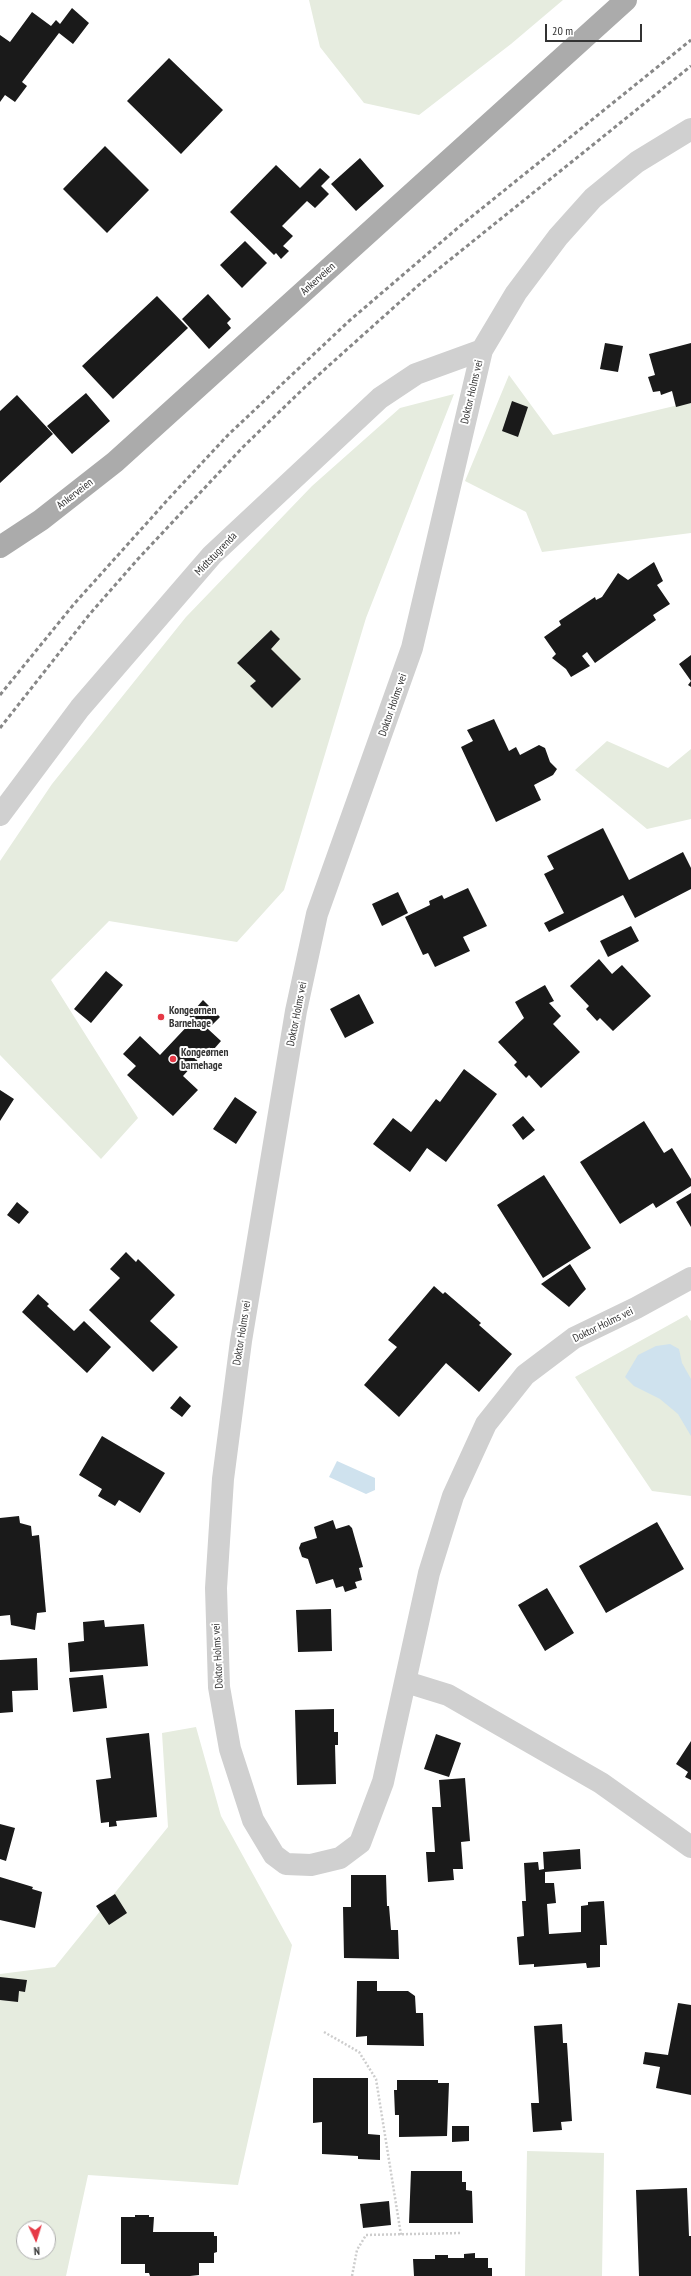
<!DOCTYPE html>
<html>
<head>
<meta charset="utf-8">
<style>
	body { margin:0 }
	#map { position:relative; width:691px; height:2276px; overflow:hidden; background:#fff; font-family:"PT Sans Narrow",sans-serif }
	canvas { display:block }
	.north { position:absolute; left:16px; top:2220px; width:40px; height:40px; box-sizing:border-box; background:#fff; border:1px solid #adadad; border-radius:50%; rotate:176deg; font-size:11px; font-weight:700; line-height:16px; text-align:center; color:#333 }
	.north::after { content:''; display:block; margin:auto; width:14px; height:18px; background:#e63946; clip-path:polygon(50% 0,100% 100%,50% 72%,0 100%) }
	.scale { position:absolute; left:545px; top:24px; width:97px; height:18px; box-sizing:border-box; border:2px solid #333; border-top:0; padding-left:5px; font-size:12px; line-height:14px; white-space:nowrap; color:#333; -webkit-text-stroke:3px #fff; paint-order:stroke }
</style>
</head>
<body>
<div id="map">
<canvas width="691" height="2276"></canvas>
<div class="north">N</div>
<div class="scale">20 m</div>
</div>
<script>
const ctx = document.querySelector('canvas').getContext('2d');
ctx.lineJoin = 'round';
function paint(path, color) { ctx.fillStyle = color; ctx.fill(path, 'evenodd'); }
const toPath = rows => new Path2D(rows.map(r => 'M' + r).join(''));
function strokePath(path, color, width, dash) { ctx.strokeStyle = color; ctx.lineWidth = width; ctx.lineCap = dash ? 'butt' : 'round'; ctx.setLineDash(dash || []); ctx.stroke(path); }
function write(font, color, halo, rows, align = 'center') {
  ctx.font = font + ' "PT Sans Narrow",sans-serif'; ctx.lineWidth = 4; ctx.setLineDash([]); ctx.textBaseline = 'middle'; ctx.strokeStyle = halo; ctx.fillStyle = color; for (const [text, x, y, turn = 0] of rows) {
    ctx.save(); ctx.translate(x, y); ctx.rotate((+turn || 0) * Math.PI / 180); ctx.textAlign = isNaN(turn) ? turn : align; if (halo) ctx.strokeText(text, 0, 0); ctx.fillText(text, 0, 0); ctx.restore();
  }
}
paint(toPath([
	[309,0,563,0,511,44,419,115,364,103,320,47],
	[509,375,553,435,691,402,691,533,542,552,526,512,465,481],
	[454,394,366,618,284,890,237,942,109,921,51,980,138,1118,101,1159,0,1055,0,861,52,784,186,617,312,486,400,408],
	[607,741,668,768,691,749,691,819,647,829,575,770],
	[687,1315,691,1321,691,1496,652,1491,575,1377],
	[196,1727,221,1816,292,1945,238,2185,88,2175,66,2276,0,2276,0,1974,55,1967,168,1827,162,1733],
	[24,2228,48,2228,48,2252,24,2252],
	[527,2151,604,2153,602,2276,525,2276]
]), '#e6ecdf');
paint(toPath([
	[670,1344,679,1349,682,1363,691,1379,691,1436,678,1414,660,1399,634,1386,625,1377,638,1355,656,1346],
	[337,1461,375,1478,375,1490,366,1494,329,1477]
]), '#cfe2ee');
paint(toPath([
	[72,8,89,23,73,44,59,33,22,82,27,86,15,102,5,95,0,102,0,35,10,42,32,12,51,26,56,20,60,24],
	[169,58,223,110,181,154,127,101],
	[105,146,149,190,107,233,63,189],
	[360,158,384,186,356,211,331,184],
	[276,165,300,188,320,168,330,177,321,186,329,194,315,208,307,201,282,226,293,236,283,246,289,251,281,259,276,253,274,255,230,212],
	[245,241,267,263,242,288,220,265],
	[208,294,231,319,227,323,231,328,209,349,182,319],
	[157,296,188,328,113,399,82,366],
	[605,343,623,346,618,372,600,369],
	[691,343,691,403,676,407,672,391,661,395,660,391,653,392,648,377,655,375,649,354],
	[86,393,110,421,72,454,47,426],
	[17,395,53,434,0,483,0,411],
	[512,401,528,407,518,437,502,431],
	[654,562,663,581,657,585,670,604,653,615,656,620,595,663,587,652,582,656,590,666,571,677,566,669,552,658,556,654,544,637,561,625,559,621,595,597,596,600,602,597,618,573,628,580],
	[271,630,280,639,271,649,301,679,272,708,250,686,256,681,237,663],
	[691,655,691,687,688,685,691,681,679,664],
	[494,719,509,751,516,747,520,755,539,745,545,748,550,762,557,769,553,775,534,785,541,800,496,822,461,747,473,741,467,730],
	[603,828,629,880,683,852,691,868,691,889,635,918,623,895,549,932,544,923,564,913,544,874,554,869,547,856],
	[468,888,487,926,463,937,470,951,435,967,428,953,423,955,405,917,430,905,429,901,442,895,444,899],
	[398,892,408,913,382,926,372,904],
	[631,926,639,941,608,957,600,941],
	[599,959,612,974,622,965,651,996,613,1031,600,1018,597,1021,586,1009,589,1006,570,986],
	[106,971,123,985,91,1023,74,1009],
	[545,985,554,1001,549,1003,561,1016,553,1024,580,1052,541,1088,529,1075,526,1078,514,1065,517,1062,498,1042,524,1018,515,1002],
	[359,994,374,1023,345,1038,330,1009],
	[203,1000,220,1017,208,1029,221,1041,207,1057,203,1054,183,1076,198,1090,173,1116,127,1075,136,1066,123,1054,140,1036,160,1055,193,1020,189,1016],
	[464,1069,497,1094,446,1162,427,1148,410,1172,373,1144,393,1118,411,1132,436,1099,440,1102],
	[0,1090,14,1099,0,1121],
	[235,1097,257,1112,236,1144,213,1129],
	[523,1116,535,1130,523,1140,512,1125],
	[644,1121,664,1153,672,1148,691,1179,691,1186,656,1208,653,1203,620,1224,580,1162],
	[544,1175,591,1248,543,1278,497,1205],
	[691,1193,691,1227,676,1202],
	[17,1202,29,1212,19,1224,7,1215],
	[126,1252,136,1262,138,1259,175,1295,150,1321,178,1347,153,1372,89,1310,120,1278,110,1269],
	[570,1264,586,1289,569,1307,541,1284],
	[434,1286,443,1294,445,1292,481,1323,479,1325,512,1354,479,1392,446,1363,399,1417,364,1385,397,1347,388,1340],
	[38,1294,49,1304,47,1306,74,1331,84,1321,111,1347,87,1373,22,1312],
	[180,1396,191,1406,182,1417,170,1408],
	[102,1436,165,1473,140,1513,119,1500,115,1506,98,1496,102,1489,79,1475],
	[19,1516,20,1523,31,1526,32,1536,39,1535,46,1612,37,1613,35,1630,11,1625,10,1615,0,1616,0,1518],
	[333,1520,336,1529,349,1525,352,1528,363,1567,359,1568,362,1580,355,1582,357,1588,345,1592,343,1586,336,1588,333,1579,316,1584,308,1559,302,1557,299,1548,301,1543,317,1538,314,1527],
	[657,1522,684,1569,606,1613,579,1566],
	[547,1588,574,1633,545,1651,518,1605],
	[331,1609,332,1651,298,1652,296,1610],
	[104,1620,105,1627,144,1624,148,1666,70,1672,68,1643,84,1641,83,1622],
	[37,1658,38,1690,12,1691,13,1712,0,1713,0,1660],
	[103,1675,107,1708,73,1712,69,1678],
	[334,1709,334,1732,338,1732,338,1745,335,1745,336,1784,297,1785,295,1710],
	[149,1733,157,1817,116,1821,117,1826,109,1827,109,1822,101,1823,96,1780,111,1778,106,1738],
	[436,1734,461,1743,449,1777,424,1769],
	[691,1741,691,1780,685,1777,688,1772,676,1764],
	[465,1778,470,1841,461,1842,463,1869,453,1869,454,1880,428,1882,426,1852,435,1852,432,1807,441,1807,439,1780],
	[0,1824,15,1828,6,1861,0,1859],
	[580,1849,581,1869,545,1872,545,1883,554,1883,556,1903,547,1904,549,1934,581,1932,581,1906,588,1905,588,1902,604,1901,607,1945,600,1945,600,1967,587,1968,586,1963,534,1967,534,1964,519,1965,517,1937,524,1936,522,1901,526,1901,524,1863,538,1862,539,1870,544,1869,543,1852],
	[351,1875,386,1875,387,1906,389,1906,391,1930,398,1930,399,1959,344,1958,343,1907,351,1907],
	[0,1877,33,1887,32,1889,42,1892,35,1928,0,1920],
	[115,1894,127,1913,109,1925,96,1906],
	[0,1977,27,1980,25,1992,19,1991,18,2002,0,2000],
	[357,1981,377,1981,377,1991,408,1991,415,1996,416,2013,423,2013,424,2046,367,2045,367,2036,356,2037],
	[678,2003,691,2005,691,2095,656,2088,660,2067,643,2064,645,2052,668,2055],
	[562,2024,563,2043,567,2043,572,2121,561,2122,562,2130,533,2132,531,2103,539,2103,534,2026],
	[313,2078,368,2078,368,2134,380,2135,380,2160,358,2159,358,2156,322,2154,322,2122,313,2123],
	[397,2080,438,2080,438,2083,449,2083,447,2136,399,2137,399,2115,395,2115,394,2090,397,2090],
	[452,2126,469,2126,469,2141,452,2142],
	[411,2171,462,2171,462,2182,466,2182,466,2190,472,2191,473,2223,409,2223],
	[687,2188,689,2236,691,2236,691,2276,639,2276,636,2190],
	[389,2201,391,2225,363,2228,360,2204],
	[135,2215,149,2215,149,2217,154,2217,153,2232,214,2232,214,2236,217,2236,217,2252,214,2253,214,2263,199,2263,199,2275,190,2276,150,2276,149,2273,145,2273,145,2264,121,2264,121,2217,135,2217],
	[475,2253,475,2258,488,2258,488,2268,492,2268,492,2276,414,2276,413,2259,435,2259,435,2255,448,2255,448,2258,464,2258,464,2254]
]), '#1a1a1a');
strokePath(toPath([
	[324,2032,359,2052,376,2079,401,2235],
	[352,2276,357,2250,366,2235,461,2233]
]), '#cdcdcd', 2.5, [2, 2]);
strokePath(toPath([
	[691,129,637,162,593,198,558,237,516,293,482,350,412,648,317,914,296,1011,241,1341,223,1479,216,1588,219,1687,230,1749,253,1820,274,1855,286,1864,311,1865,340,1858,360,1843,383,1782,429,1573,453,1496,486,1424,525,1375,574,1338,636,1308,691,1278],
	[0,815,80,708,212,555,380,398,416,374,482,350],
	[406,1682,448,1695,601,1783,691,1847]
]), '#d0d0d0', 22);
strokePath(toPath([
	[0,547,41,520,115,462,626,0]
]), '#ababab', 22);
strokePath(toPath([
	[0,695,74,604,172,495,228,435,349,321,460,226,691,40],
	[0,728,89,615,137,560,243,447,305,387,421,283,691,66]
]), '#888', 3, [4, 3]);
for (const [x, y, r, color] of [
	[161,1017,4,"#e63946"],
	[173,1059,4,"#e63946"]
]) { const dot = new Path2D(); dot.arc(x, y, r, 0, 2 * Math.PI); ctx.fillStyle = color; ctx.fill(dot); strokePath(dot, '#fff', 1.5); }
write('11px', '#333', '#fff', [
	["Ankerveien",318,279,-42],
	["Doktor Holms vei",472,392,-77],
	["Ankerveien",75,494,-38],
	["Midtstugrenda",216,554,-46],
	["Doktor Holms vei",393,705,-71],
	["Doktor Holms vei",297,1014,-79],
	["Doktor Holms vei",603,1325,-26],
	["Doktor Holms vei",242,1333,-81],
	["Doktor Holms vei",218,1656,-93]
]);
write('bold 11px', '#333', '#fff', [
	["Kongeørnen",169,1011],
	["Barnehage",169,1024],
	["Kongeørnen",181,1053],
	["barnehage",181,1066]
], 'left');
</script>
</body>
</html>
